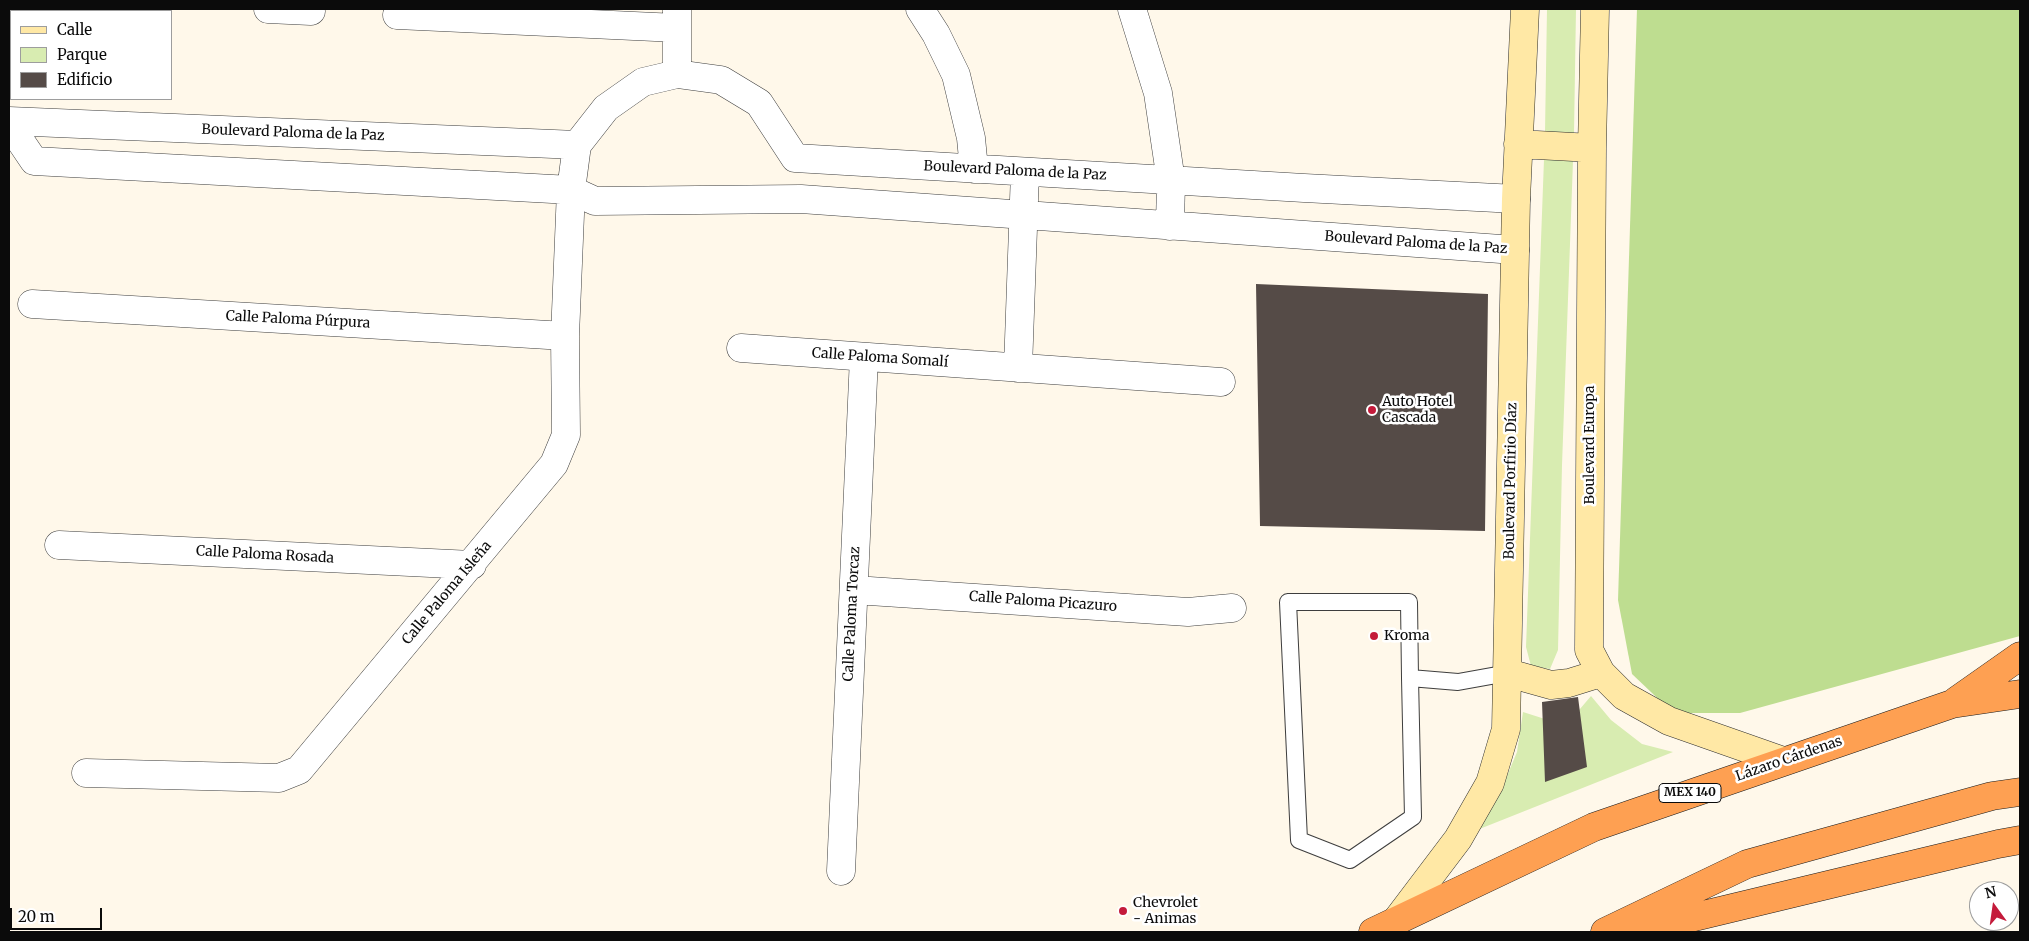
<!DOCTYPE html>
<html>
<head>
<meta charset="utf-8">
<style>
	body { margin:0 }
	#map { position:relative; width:2029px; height:941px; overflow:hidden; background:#fff8ea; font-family:Merriweather,serif }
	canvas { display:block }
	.frame { position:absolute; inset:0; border:10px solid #0b0b0b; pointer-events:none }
	.legend { position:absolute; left:10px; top:10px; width:162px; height:90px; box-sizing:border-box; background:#fff; border:1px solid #9d9d9d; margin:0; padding:6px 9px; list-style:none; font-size:15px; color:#0b0b0b }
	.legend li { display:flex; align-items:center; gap:10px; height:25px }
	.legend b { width:25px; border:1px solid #9d9d9d }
	.north { position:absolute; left:1969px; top:881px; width:50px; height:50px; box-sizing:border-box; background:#fff; border:1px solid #9d9d9d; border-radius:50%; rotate:346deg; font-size:14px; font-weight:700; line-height:20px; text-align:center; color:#0b0b0b }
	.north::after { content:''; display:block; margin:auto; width:18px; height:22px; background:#c41b3b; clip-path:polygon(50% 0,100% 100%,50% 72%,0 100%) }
	.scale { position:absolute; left:10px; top:908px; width:92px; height:22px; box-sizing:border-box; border:2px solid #0b0b0b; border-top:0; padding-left:6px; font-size:15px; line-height:18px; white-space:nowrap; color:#0b0b0b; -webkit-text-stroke:4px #fff; paint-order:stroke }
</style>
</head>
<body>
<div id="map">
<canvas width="2029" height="941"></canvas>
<div class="frame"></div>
<ul class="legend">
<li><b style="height:6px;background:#ffe8a5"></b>Calle</li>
<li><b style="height:14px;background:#d8ecb1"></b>Parque</li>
<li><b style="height:14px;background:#554b47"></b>Edificio</li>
</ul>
<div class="north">N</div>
<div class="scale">20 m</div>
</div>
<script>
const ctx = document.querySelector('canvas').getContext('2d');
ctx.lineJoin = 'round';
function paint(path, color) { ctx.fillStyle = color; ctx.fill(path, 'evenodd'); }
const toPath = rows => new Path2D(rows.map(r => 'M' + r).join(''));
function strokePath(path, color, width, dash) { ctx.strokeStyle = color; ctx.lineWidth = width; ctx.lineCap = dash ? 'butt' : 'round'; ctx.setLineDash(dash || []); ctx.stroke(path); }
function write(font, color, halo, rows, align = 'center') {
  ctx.font = font + ' Merriweather,serif'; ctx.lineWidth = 5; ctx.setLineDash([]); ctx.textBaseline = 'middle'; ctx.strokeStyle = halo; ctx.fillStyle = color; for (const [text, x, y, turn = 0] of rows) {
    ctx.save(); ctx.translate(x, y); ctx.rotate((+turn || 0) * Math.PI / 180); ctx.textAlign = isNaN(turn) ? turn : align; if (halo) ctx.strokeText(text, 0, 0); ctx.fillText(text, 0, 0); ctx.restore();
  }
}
paint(toPath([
	[1547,9,1576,9,1574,133,1562,465,1558,650,1550,669,1531,666,1526,647,1545,132],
	[1591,696,1611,720,1642,744,1673,752,1477,830,1499,795,1517,752,1523,712,1548,720,1574,716]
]), '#d8ecb1');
paint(toPath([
	[1637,9,2020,9,2020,636,1740,713,1673,713,1632,674,1618,600]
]), '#bedd90');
paint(toPath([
	[1256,284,1488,294,1485,531,1260,526],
	[1578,697,1587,767,1545,782,1542,702]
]), '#554b47');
const service = toPath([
	[1410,678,1413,817,1350,860,1299,840,1288,602,1409,602,1410,678,1458,682,1508,673]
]);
const minor = toPath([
	[268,9,311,11],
	[920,9,936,34,956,75,971,138,974,169],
	[1132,9,1158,93,1171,181,1170,226],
	[397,15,677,28],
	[677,74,677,10],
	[9,121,577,145],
	[9,124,34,161,571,190,595,201,801,199,1515,250],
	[32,304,565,336],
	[741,348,1221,382],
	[1018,368,1025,172],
	[59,545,472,565],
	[854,590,1188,612,1232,608],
	[86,773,279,778,299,770,554,464,566,435,565,336,571,190,577,145,606,108,643,82,677,74,721,80,759,103,795,158,1304,188,1516,199],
	[841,871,864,357]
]);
const secondary = toPath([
	[1595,9,1592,148,1589,650,1601,673,1624,696,1669,721,1783,761],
	[1518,144,1592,148],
	[1508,673,1551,685,1569,683,1601,673],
	[1396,921,1458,839,1490,783,1506,729,1516,199,1525,9]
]);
const trunk = toPath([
	[1956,701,2020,656],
	[1373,932,1594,827,1952,704,2020,694],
	[1605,932,1747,864,1992,796,2020,792],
	[1632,932,1998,844,2020,840]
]);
strokePath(service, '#3e3e3e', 18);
strokePath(minor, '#3e3e3e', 29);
strokePath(secondary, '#2d2d2d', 29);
strokePath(trunk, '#1c1c1c', 29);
strokePath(service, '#fff', 16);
strokePath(minor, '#fff', 28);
strokePath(secondary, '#ffe8a5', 28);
strokePath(trunk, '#fea052', 28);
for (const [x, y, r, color] of [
	[1372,410,5,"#c41b3b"],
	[1374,636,5,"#c41b3b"],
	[1123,911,5,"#c41b3b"]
]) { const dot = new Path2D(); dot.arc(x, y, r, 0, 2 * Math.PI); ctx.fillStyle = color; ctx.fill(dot); strokePath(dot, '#fff', 2); }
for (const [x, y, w] of [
	[1690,793,62]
]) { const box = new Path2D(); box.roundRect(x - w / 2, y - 9.5, w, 19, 4); ctx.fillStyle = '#fff'; ctx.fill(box); strokePath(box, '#0b0b0b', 1); }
write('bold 12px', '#0b0b0b', null, [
	["MEX 140",1690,793]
]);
write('14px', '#0b0b0b', '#fff', [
	["Boulevard Paloma de la Paz",293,133,2],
	["Boulevard Paloma de la Paz",1015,171,3],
	["Boulevard Paloma de la Paz",1416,243,4],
	["Calle Paloma Púrpura",298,320,3],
	["Calle Paloma Somalí",880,358,4],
	["Boulevard Europa",1590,445,-90],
	["Boulevard Porfirio Díaz",1511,481,-89],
	["Calle Paloma Rosada",265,555,3],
	["Calle Paloma Isleña",447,593,-50],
	["Calle Paloma Picazuro",1043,602,4],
	["Calle Paloma Torcaz",852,614,-87],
	["Lázaro Cárdenas",1789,759,-19]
]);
write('14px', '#0b0b0b', '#fff', [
	["Auto Hotel",1382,402],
	["Cascada",1382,418],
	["Kroma",1384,636],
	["Chevrolet",1133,903],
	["- Animas",1133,919]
], 'left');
</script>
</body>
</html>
